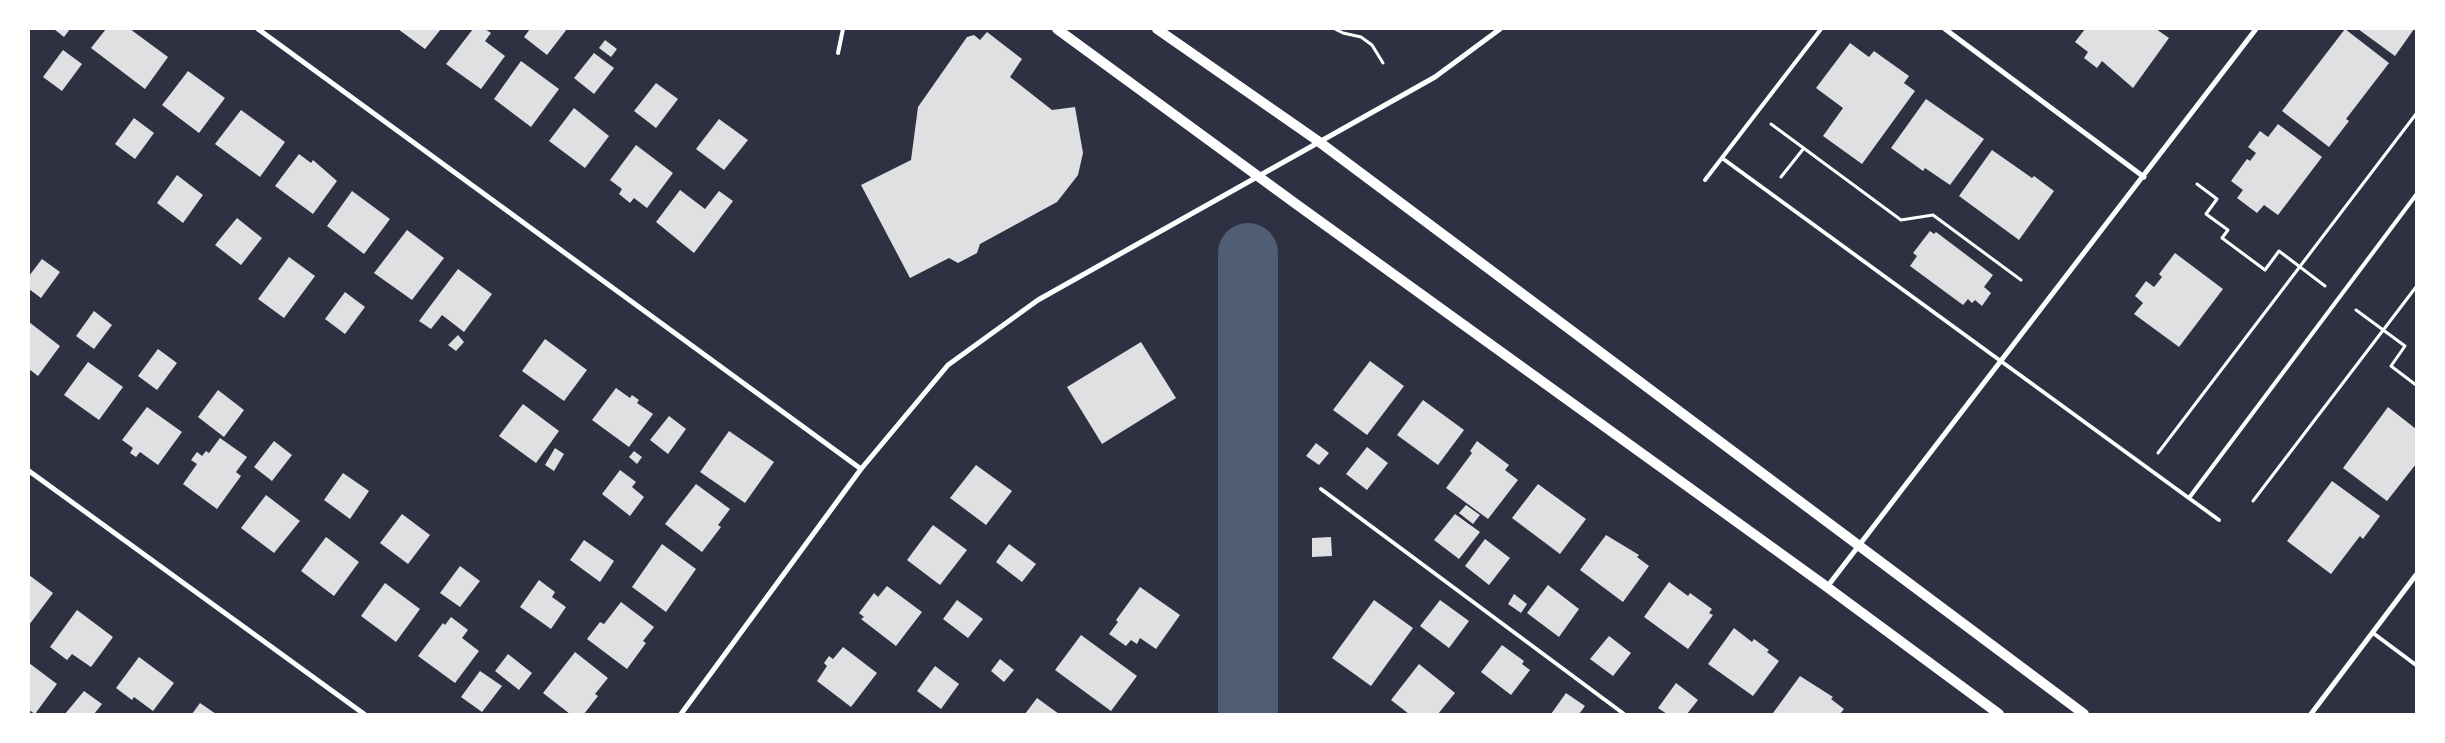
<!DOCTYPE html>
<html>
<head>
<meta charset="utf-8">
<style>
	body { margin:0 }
	#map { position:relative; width:2445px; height:743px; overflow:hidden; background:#2d3142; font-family:"IBM Plex Sans",sans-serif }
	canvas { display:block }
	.frame { position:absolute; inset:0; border:30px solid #fff; pointer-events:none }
</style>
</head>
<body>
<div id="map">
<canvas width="2445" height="743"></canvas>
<div class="frame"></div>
</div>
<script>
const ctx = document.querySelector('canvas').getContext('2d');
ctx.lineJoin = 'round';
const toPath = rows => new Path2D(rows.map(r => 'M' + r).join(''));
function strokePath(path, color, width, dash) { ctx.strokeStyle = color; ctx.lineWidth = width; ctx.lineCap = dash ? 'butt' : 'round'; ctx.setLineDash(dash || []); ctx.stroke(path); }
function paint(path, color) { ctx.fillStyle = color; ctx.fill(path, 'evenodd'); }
strokePath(toPath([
	[1248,714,1248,253]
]), '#4f5d75', 60);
paint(toPath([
	[54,29,70,29,64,37],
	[106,29,130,29,168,57,145,89,91,48],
	[398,29,441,29,425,49],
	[473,29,485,29,491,33,485,41,505,56,481,89,446,64],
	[530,29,567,29,547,55,524,37],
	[2085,29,2156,29,2169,38,2133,88,2102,61,2097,68,2084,58,2088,52,2075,42],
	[2345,29,2389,63,2346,119,2349,121,2329,147,2282,111],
	[2358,29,2414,29,2395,56],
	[987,32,1022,59,1010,77,1052,110,1075,107,1083,153,1078,175,1057,202,980,244,977,253,958,263,949,258,910,278,861,185,911,160,918,107,967,37,974,35,980,40],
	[605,40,617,49,611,57,599,48],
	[1850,43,1869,57,1874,51,1909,76,1904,83,1915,91,1862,164,1823,136,1843,108,1816,88],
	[63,50,82,64,62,91,43,77],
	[594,53,614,68,594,94,574,78],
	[521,61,559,89,531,127,494,99],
	[188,71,225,98,199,133,162,105],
	[656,83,678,99,656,128,634,111],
	[1926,99,1984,139,1950,185,1925,168,1923,171,1891,148],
	[574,108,609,136,585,168,549,141],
	[241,110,285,142,260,177,215,144],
	[134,118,154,133,135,159,115,144],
	[719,119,748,140,724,170,696,149],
	[2278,124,2322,157,2278,215,2264,205,2257,213,2237,198,2243,190,2231,181,2247,159,2250,161,2256,153,2248,147,2260,131,2268,137],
	[636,145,673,173,647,208,634,198,630,203,619,194,622,189,610,180],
	[1992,150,2032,178,2034,176,2054,191,2019,240,1959,196],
	[299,154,311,163,313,160,337,181,313,214,275,186],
	[177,175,203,195,183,223,157,203],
	[680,190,705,209,719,191,733,201,694,253,656,222],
	[352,191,390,219,364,254,327,226],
	[237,218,262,238,241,265,215,245],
	[407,230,444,258,412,300,374,273],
	[1930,231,1934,234,1936,232,1993,275,1984,287,1991,293,1982,306,1975,300,1972,303,1968,299,1963,305,1910,266,1917,256,1913,253],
	[2175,253,2223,289,2179,347,2134,314,2143,303,2135,296,2146,281,2154,287,2162,277,2159,274],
	[289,257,315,276,284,318,258,299],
	[42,259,60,272,41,298,29,289,29,276],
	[458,269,492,294,464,332,442,315,431,329,419,321],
	[345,292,365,307,345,334,325,319],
	[94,311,112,325,94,349,76,336],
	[29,322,60,346,38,376,29,369],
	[458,335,464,342,456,351,448,345],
	[545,339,587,370,564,401,522,371],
	[1141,342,1176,398,1102,444,1067,387],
	[158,349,177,363,157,390,138,376],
	[1370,361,1404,386,1367,435,1333,410],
	[88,362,123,387,99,420,64,395],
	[616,388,630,398,632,395,639,400,637,403,653,414,629,447,592,420],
	[218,390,244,410,224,437,198,417],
	[1423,400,1464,430,1438,465,1397,435],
	[523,404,559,431,536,463,499,436],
	[147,407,182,432,158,465,140,452,136,457,130,453,133,448,122,440],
	[2388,407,2416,429,2416,464,2387,501,2343,468],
	[669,416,686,429,668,454,650,440],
	[729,431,774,462,745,503,700,472],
	[220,438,247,457,236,472,241,476,217,509,183,484,197,464,191,460,197,452,202,456,206,451,209,453],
	[274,441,292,455,272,481,254,467],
	[1477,441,1509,465,1505,470,1518,480,1488,519,1446,488,1472,453,1470,451],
	[1316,443,1329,453,1319,465,1306,456],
	[1367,447,1388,463,1367,490,1346,474],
	[555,448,564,454,554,471,545,465],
	[634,451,642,457,637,464,629,457],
	[976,465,1012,491,986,525,950,498],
	[620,470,636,482,632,487,644,497,630,516,602,494],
	[343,473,369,491,350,519,324,500],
	[2332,481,2380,516,2363,539,2360,536,2331,574,2287,541],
	[696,484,730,509,718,525,721,527,702,552,665,524],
	[1538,484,1586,519,1560,554,1512,518],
	[266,495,300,521,274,553,241,528],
	[1466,505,1480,515,1473,524,1459,513],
	[402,514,430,535,408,564,380,543],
	[1455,514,1480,532,1459,559,1434,540],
	[933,525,967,550,940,585,907,560],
	[1606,535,1639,555,1637,557,1649,566,1623,602,1580,570],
	[326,537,359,562,334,596,301,571],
	[1331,537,1332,556,1312,557,1312,538],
	[1485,539,1510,558,1489,585,1465,566],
	[584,540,614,561,600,582,570,560],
	[662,544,696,569,666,612,632,587],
	[1009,544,1036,564,1022,582,996,562],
	[460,566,480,581,460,607,440,593],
	[29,575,53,593,29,625],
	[539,580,555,592,552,597,566,607,551,629,520,607],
	[1669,582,1688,596,1690,593,1712,609,1709,613,1713,615,1688,649,1644,617],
	[385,583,420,609,396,642,361,616],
	[1548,585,1579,609,1559,637,1527,613],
	[887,586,922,612,896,646,861,619,864,617,859,613,874,593,878,597],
	[1140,587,1180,615,1156,649,1140,638,1137,644,1131,640,1126,646,1109,634,1118,622,1116,620],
	[1514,594,1527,604,1521,613,1508,604],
	[957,600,983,619,968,638,943,619],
	[1374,600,1413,628,1371,686,1332,658],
	[1440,600,1469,621,1449,648,1420,626],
	[621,602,654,627,643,641,646,643,627,669,587,639,600,622,604,624],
	[77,610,113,637,91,667,72,654,67,660,50,647],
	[451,617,468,630,462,638,479,651,455,683,418,656,443,623,445,625],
	[1734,628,1752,642,1754,639,1769,650,1767,652,1779,661,1753,696,1708,664],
	[1081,635,1137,676,1111,711,1055,670],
	[1609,636,1631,653,1613,676,1590,659],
	[1502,645,1524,661,1522,664,1530,670,1511,695,1481,672],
	[843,647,877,673,851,707,817,681,827,666,824,663,829,656,833,659],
	[575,652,608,678,595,694,598,696,584,714,570,714,543,693],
	[508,654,532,673,519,690,495,671],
	[139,657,174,683,153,711,134,697,132,700,116,688],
	[1000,659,1014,670,1004,682,991,671],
	[29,663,57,684,35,714,29,710],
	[1419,664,1455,693,1438,714,1409,714,1391,700],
	[935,666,959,684,941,709,917,691],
	[480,671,502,686,482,712,461,697],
	[1800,676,1833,697,1831,699,1844,709,1840,714,1773,713],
	[1676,683,1698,700,1687,714,1667,714,1658,708],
	[84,691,102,704,94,714,65,714],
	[1566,693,1585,706,1579,714,1551,714],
	[1037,698,1059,714,1025,714],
	[200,703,216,714,192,714]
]), '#e0e0e3');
strokePath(toPath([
	[1335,29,1343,33,1361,37,1372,45,1383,63],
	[1771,124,1901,220,1933,215,2021,280],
	[1781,177,1804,148],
	[2197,184,2217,199,2206,214,2228,230,2222,238,2265,270,2279,251,2325,286],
	[2356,310,2405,346,2391,366,2416,385],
	[2158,453,2416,114],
	[2253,501,2416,287]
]), '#fff', 3);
strokePath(toPath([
	[838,53,843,29],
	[1722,158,2219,520],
	[1705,180,1821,29],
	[1321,489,1624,714],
	[2189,498,2416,195],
	[2373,633,2416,665]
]), '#fff', 4);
strokePath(toPath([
	[258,29,861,469],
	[1945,29,2144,177],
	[29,471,364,714],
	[1827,587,2256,29],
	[681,714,861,469,948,365,1038,300,1435,77,1500,29],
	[2311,714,2416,575]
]), '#fff', 5);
strokePath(toPath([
	[1057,29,1296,204,1827,587,1999,714],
	[1157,29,1318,141,2084,714]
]), '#fff', 10);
</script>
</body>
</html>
